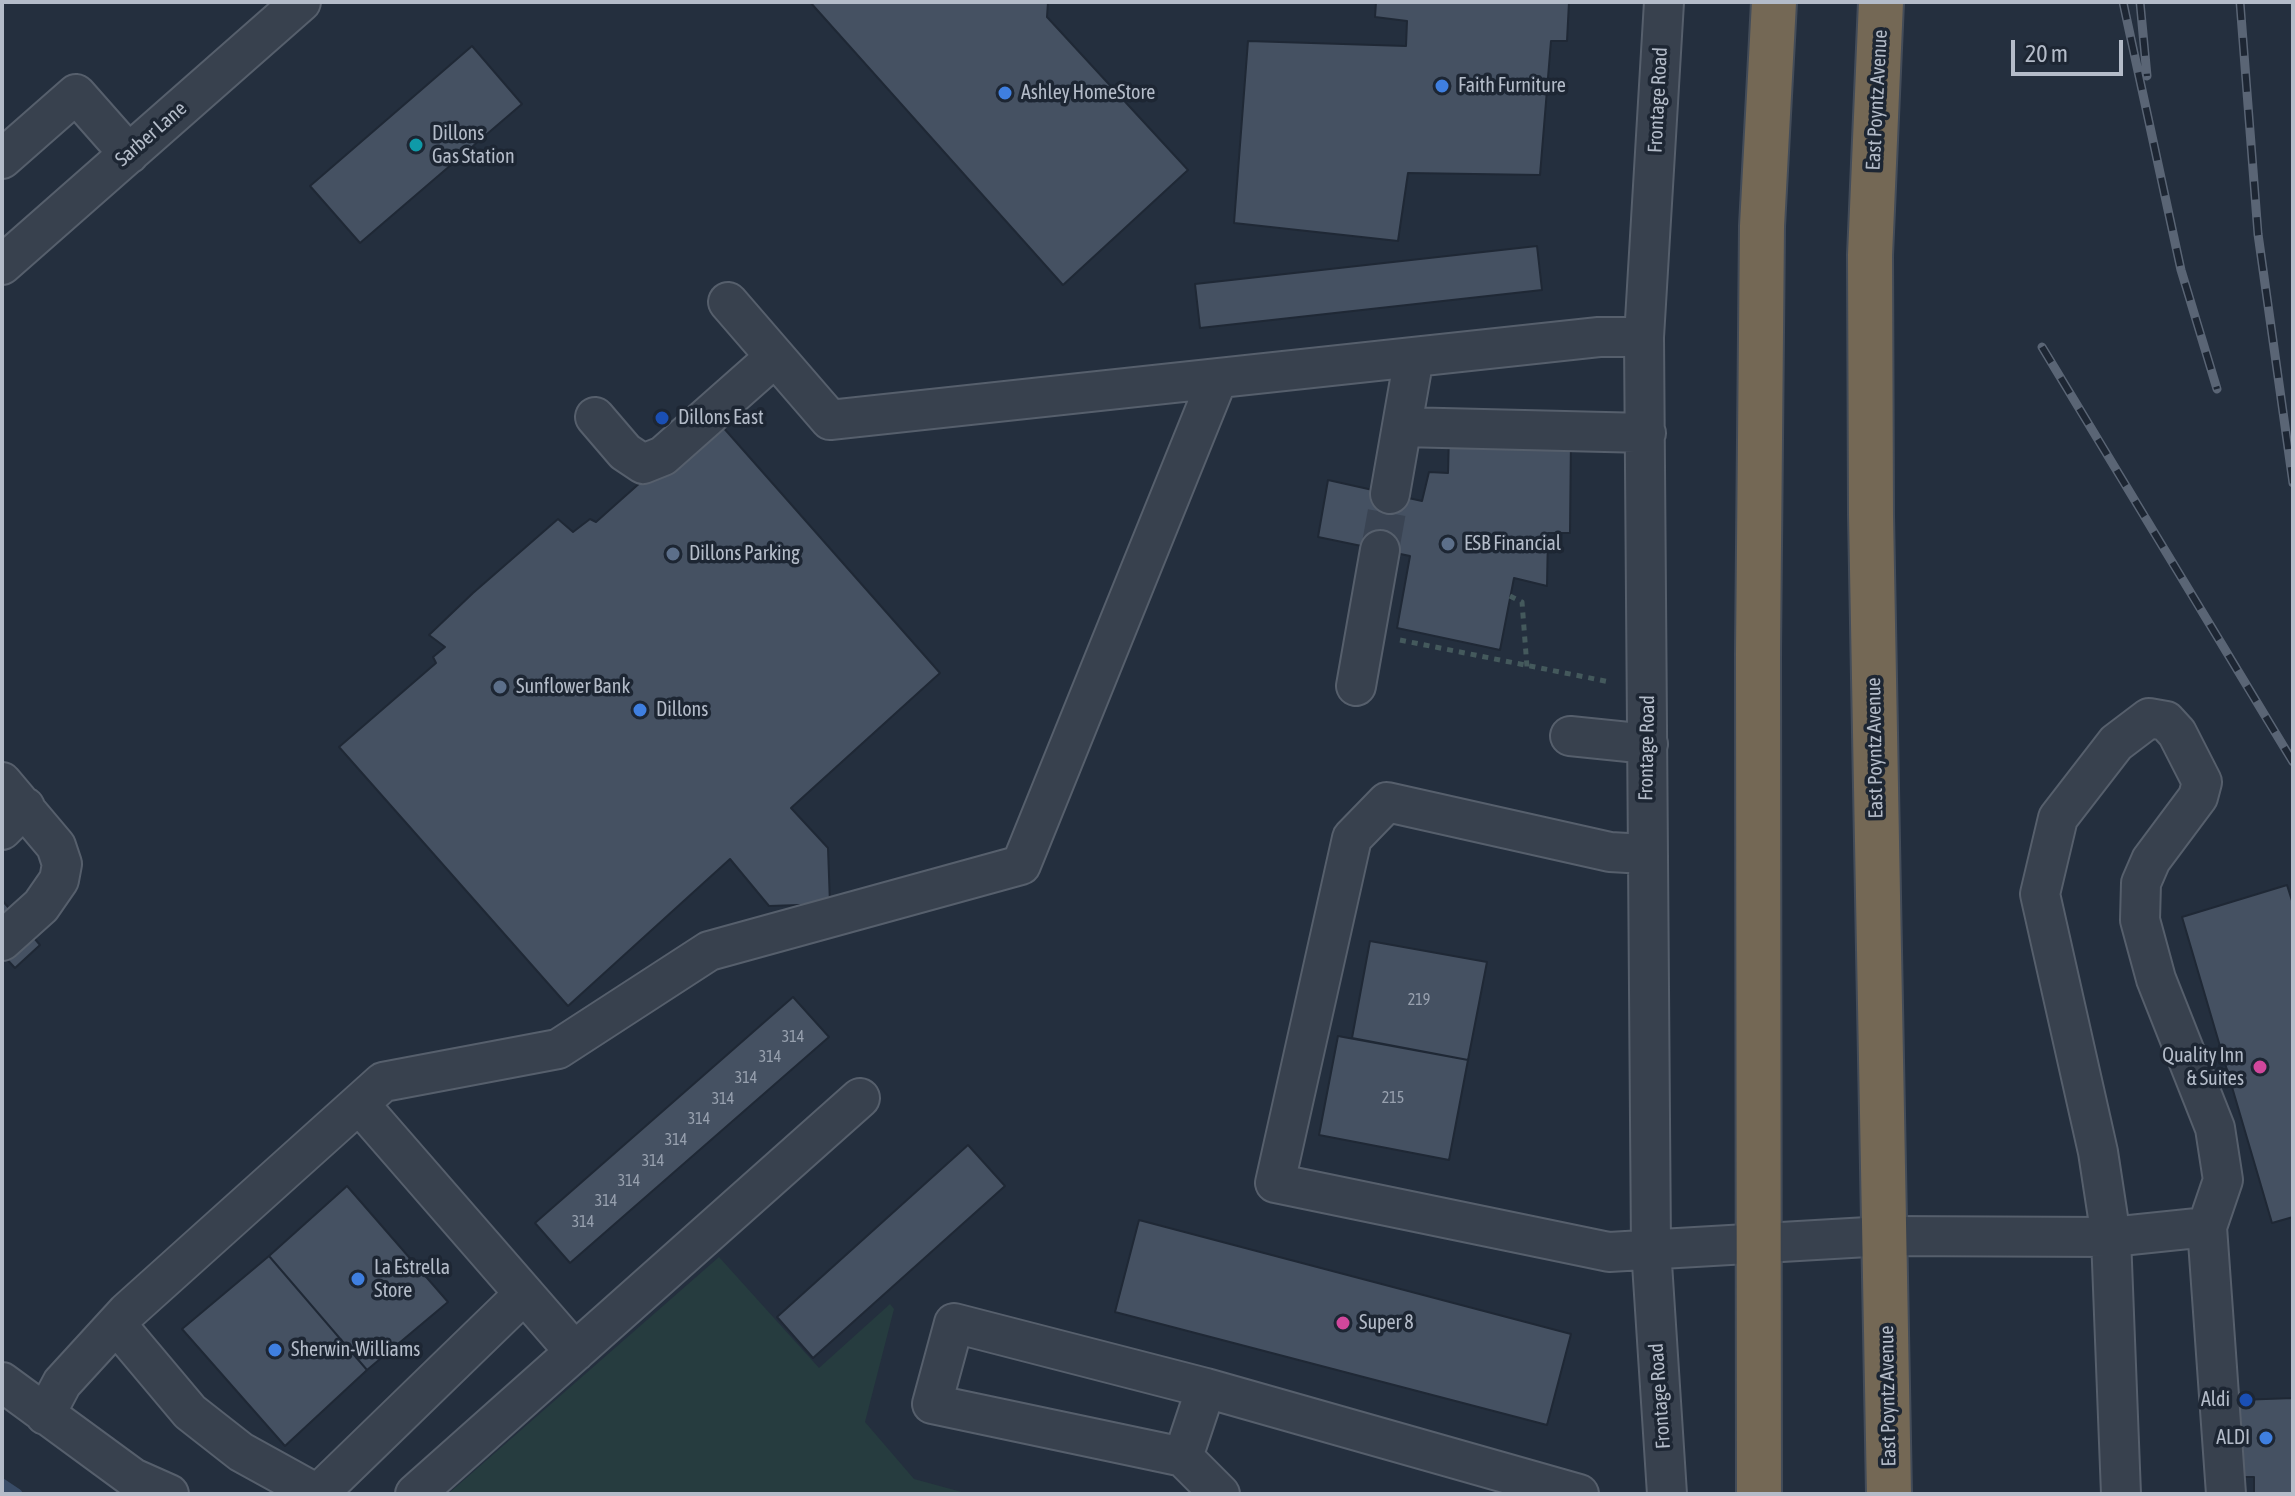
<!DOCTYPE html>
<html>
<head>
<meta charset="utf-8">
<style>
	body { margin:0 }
	#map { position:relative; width:2295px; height:1496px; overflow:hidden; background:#242f3e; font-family:"Asap Condensed",sans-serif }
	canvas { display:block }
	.frame { position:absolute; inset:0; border:4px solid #b4bcc9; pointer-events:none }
	.scale { position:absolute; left:2011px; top:40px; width:112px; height:36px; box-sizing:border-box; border:4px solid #b4bcc9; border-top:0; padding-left:10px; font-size:24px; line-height:28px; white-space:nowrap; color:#b4bcc9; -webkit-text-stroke:6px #1d2633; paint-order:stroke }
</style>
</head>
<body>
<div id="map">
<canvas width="2295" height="1496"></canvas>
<div class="frame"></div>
<div class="scale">20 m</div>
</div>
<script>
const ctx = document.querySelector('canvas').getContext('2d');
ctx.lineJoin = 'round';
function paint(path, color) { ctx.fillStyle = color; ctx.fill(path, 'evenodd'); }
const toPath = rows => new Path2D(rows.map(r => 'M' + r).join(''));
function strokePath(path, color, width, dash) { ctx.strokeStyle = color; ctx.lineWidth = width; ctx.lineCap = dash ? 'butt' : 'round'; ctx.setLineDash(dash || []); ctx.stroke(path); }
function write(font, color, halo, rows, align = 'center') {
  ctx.font = font + ' "Asap Condensed",sans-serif'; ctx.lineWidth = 7; ctx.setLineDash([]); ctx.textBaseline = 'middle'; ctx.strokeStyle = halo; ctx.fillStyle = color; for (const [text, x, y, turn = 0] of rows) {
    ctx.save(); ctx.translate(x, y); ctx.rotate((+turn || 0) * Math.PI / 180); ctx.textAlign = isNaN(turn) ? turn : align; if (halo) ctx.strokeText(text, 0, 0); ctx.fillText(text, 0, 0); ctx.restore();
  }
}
paint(toPath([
	[719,1257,819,1368,890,1304,894,1309,865,1422,914,1479,969,1494,448,1494]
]), '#263c3f');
strokePath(toPath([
	[2,1484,17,1494]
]), '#394c67', 11);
const building = toPath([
	[810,2,1048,2,1047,17,1188,170,1063,285,810,2],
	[1376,2,1569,2,1567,41,1551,41,1540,175,1408,173,1398,241,1234,223,1248,41,1406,46,1407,21,1375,17,1376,2],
	[472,46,522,104,360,243,310,186,472,46],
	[1537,246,1542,290,1200,328,1195,284,1537,246],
	[714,417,940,673,791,808,828,848,830,904,769,906,730,859,568,1006,339,747,436,663,433,657,445,647,429,635,473,593,558,519,573,532,590,519,596,522,714,417],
	[1449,435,1571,437,1570,533,1548,533,1547,586,1514,578,1500,650,1397,628,1410,556,1318,537,1328,480,1422,501,1429,472,1448,473,1449,435],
	[2287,885,2293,904,2293,1217,2272,1223,2182,917,2287,885],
	[2,900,40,945,15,968,2,954,2,900],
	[1370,941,1487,962,1468,1060,1352,1038,1370,941],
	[793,997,829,1037,570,1263,535,1223,793,997],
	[1338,1036,1468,1060,1449,1160,1319,1135,1338,1036],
	[968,1145,1005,1186,813,1358,777,1317,968,1145],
	[347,1186,448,1302,367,1370,269,1256,347,1186],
	[1139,1220,1571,1334,1547,1425,1115,1312,1139,1220],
	[269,1256,367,1370,285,1446,182,1329,269,1256],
	[2293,1398,2293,1494,2254,1494,2254,1477,2241,1477,2239,1400,2293,1398]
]);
paint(building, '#455162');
strokePath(building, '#1f2835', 2);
strokePath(toPath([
	[1380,550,1390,494]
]), '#3a4453', 38, [38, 19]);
const minor = toPath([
	[1664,2,1644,337,1651,1248,1667,1494],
	[2,159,76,94,129,154],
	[2,265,301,2],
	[728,302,830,420,1599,337,1644,337],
	[595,417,625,452,643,464,663,456,775,357],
	[1402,427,1646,433],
	[1390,494,1414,357],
	[1356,686,1380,550],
	[1570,736,1648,744],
	[2,782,56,846,62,864,59,880,41,906,2,941],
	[2,830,25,807],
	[1646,854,1610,852,1387,802,1352,838,1275,1183,1609,1252,1885,1236,2111,1237,2098,1152,2040,894,2058,818,2116,743,2149,718,2166,721,2177,733,2202,782,2198,797,2151,860,2141,883,2140,920,2156,979,2215,1128,2223,1180,2207,1227,2226,1494],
	[360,1105,575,1352],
	[116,1324,190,1412,241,1452,317,1494],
	[2,1382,133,1478,169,1494],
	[1206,1388,1183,1457,1220,1494],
	[45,1415,62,1383,127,1312,383,1082,558,1049,709,951,1021,865,1218,378],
	[1183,1457,932,1404,954,1323,1206,1388,1579,1494],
	[325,1494,325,1487,524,1294],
	[415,1494,860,1098],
	[2121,1494,2111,1237,2207,1227]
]);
const highway = toPath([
	[1881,2,1870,255,1871,515,1889,1494],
	[1759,1494,1758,653,1762,226,1774,2]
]);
strokePath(minor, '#565f6c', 42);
strokePath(highway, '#434c59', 48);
strokePath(toPath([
	[1510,596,1522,602,1527,667],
	[1400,640,1610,682]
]), '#44595c', 5, [6, 6]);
strokePath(minor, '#38414e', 38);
strokePath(highway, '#746855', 44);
const rail = toPath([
	[2123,2,2181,270,2217,389],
	[2140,2,2147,76],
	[2240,2,2258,234,2293,483],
	[2042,347,2293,762]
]);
strokePath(rail, '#5a6575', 9);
strokePath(rail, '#1d2633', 6, [18]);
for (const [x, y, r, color] of [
	[1442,86,8,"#3f7fe0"],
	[1005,93,8,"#3f7fe0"],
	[416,145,8,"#0f9aa8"],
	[662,418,8,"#1a4fb4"],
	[1448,544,8,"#5c6f8a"],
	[673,554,8,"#5c6f8a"],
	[500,687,8,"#5c6f8a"],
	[640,710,8,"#3f7fe0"],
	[2260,1067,8,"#d1479c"],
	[358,1279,8,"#3f7fe0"],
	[1343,1323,8,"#d1479c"],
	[275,1350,8,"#3f7fe0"],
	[2246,1400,8,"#1a4fb4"],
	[2266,1438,8,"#3f7fe0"]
]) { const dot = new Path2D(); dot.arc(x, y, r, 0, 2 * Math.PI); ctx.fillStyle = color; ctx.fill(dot); strokePath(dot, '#1d2633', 3); }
write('16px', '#98a1af', null, [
	["219",1419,1000],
	["314",793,1037],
	["314",770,1057],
	["314",746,1078],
	["215",1393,1098],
	["314",723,1099],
	["314",699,1119],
	["314",676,1140],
	["314",653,1161],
	["314",629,1181],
	["314",606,1201],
	["314",583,1222]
]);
write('20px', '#b4bcc9', '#1d2633', [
	["Faith Furniture",1458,86],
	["Ashley HomeStore",1021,93],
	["Dillons",432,134],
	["Gas Station",432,157],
	["Dillons East",678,418],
	["ESB Financial",1464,544],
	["Dillons Parking",689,554],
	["Sunflower Bank",516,687],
	["Dillons",656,710],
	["Quality Inn",2244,1056,"right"],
	["& Suites",2244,1079,"right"],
	["La Estrella",374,1268],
	["Store",374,1291],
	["Super 8",1359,1323],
	["Sherwin-Williams",291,1350],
	["Aldi",2230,1400,"right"],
	["ALDI",2250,1438,"right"]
], 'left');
write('20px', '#b4bcc9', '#1d2633', [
	["Frontage Road",1658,100,-87],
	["East Poyntz Avenue",1877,100,-87],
	["Sarber Lane",151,134,-41],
	["Frontage Road",1647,748,-89],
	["East Poyntz Avenue",1875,748,-91],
	["Frontage Road",1660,1396,-94],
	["East Poyntz Avenue",1888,1396,-91]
]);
</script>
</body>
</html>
